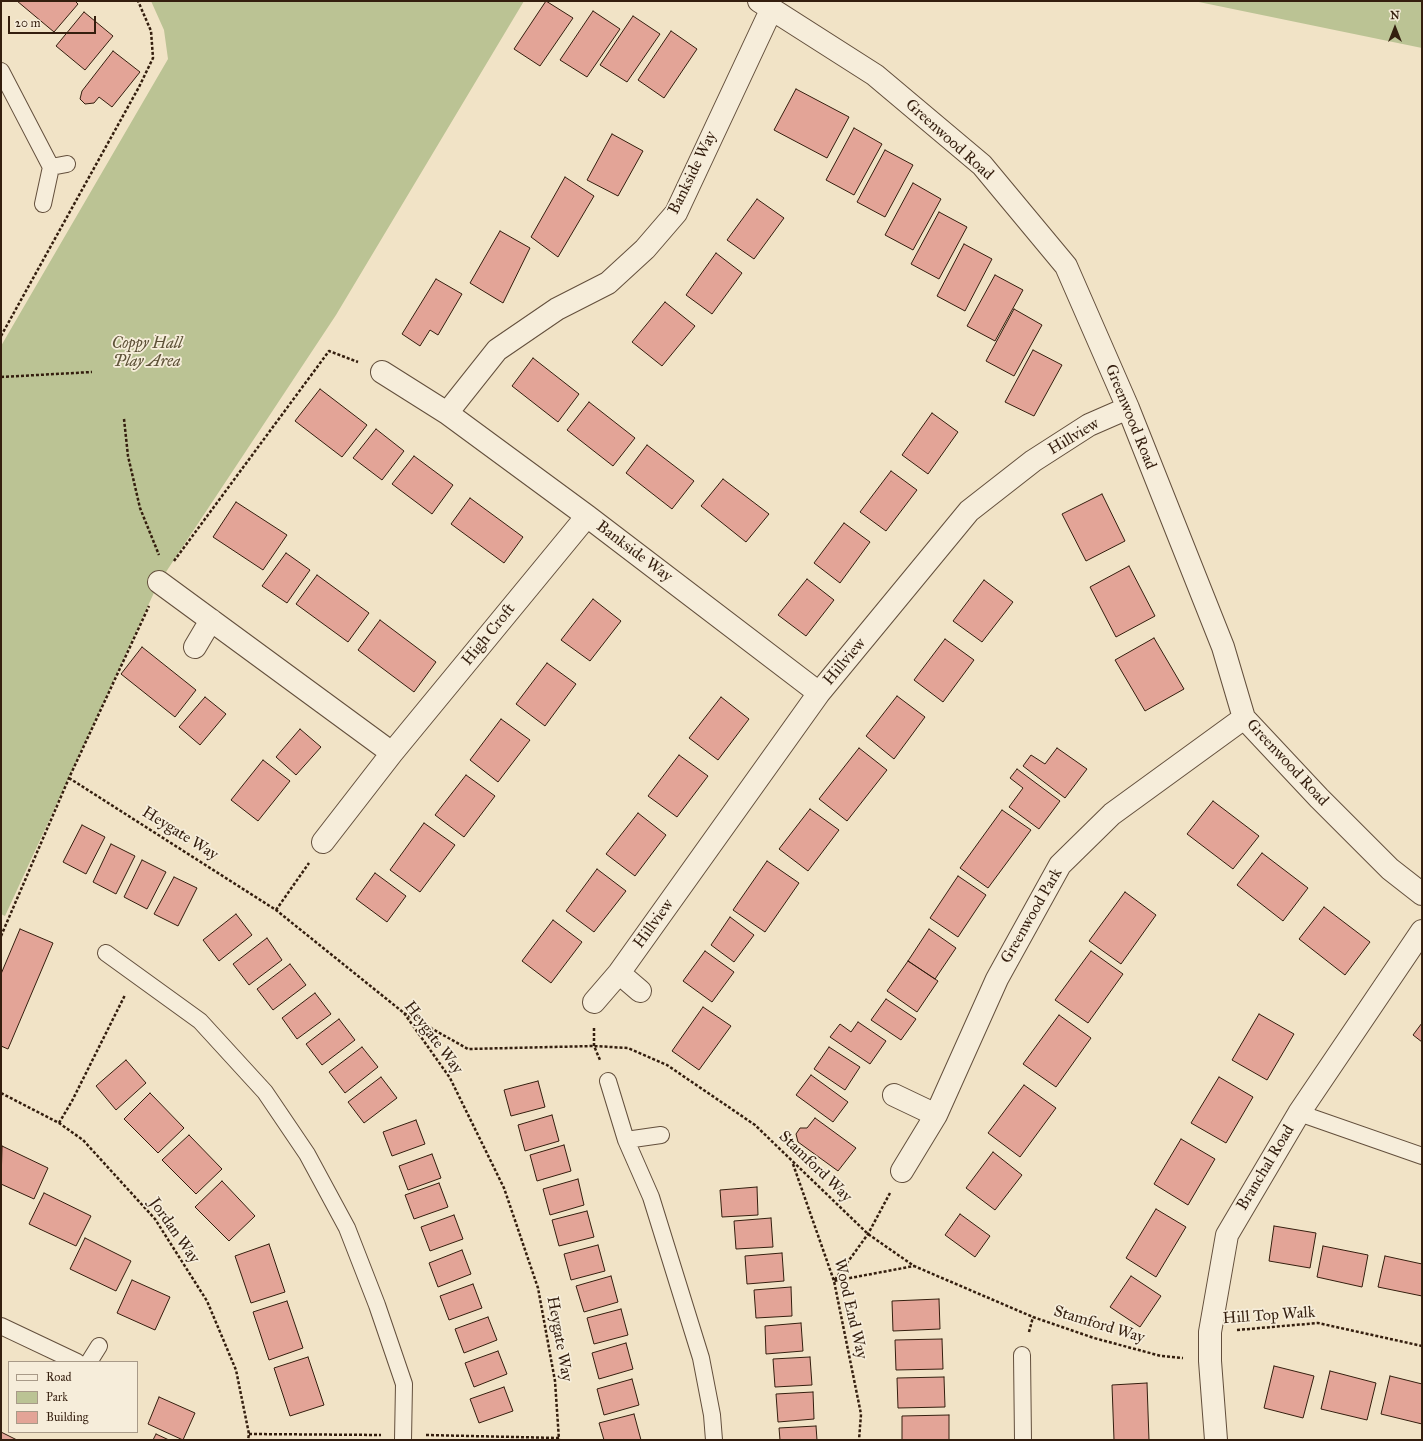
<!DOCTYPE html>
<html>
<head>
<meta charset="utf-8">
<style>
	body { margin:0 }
	#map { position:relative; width:1423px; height:1441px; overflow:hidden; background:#f1e3c6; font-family:"IM FELL Great Primer",serif }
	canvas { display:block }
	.frame { position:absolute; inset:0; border:2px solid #341e0e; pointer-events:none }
	.legend { position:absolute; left:8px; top:1361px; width:130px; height:72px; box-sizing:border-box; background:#f6edda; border:1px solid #a89a88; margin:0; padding:5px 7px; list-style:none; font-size:12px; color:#341e0e }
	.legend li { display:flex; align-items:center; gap:8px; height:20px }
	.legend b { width:20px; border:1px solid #a89a88 }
	.north { position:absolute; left:1375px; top:8px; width:40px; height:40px; -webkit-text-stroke:3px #f6edda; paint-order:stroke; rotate:0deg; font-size:11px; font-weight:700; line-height:16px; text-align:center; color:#341e0e }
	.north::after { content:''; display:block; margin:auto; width:14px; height:18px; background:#341e0e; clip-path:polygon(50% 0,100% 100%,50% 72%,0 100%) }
	.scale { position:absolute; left:8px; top:16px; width:88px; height:18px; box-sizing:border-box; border:2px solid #341e0e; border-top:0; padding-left:5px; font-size:12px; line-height:14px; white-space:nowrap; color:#341e0e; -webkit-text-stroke:3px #f6edda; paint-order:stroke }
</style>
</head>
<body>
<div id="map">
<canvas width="1423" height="1441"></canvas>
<div class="frame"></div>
<ul class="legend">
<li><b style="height:5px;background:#f6edda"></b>Road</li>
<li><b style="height:11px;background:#bbc394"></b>Park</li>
<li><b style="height:11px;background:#e3a497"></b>Building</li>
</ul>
<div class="north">N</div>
<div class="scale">20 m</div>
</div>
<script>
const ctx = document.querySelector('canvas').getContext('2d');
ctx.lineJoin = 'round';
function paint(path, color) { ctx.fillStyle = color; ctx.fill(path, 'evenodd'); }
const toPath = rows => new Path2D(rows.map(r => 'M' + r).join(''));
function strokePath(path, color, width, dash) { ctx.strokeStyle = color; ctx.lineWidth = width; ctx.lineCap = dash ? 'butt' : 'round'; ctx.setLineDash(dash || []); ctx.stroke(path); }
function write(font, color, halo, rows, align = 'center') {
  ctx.font = font + ' "IM FELL Great Primer",serif'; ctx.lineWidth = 3.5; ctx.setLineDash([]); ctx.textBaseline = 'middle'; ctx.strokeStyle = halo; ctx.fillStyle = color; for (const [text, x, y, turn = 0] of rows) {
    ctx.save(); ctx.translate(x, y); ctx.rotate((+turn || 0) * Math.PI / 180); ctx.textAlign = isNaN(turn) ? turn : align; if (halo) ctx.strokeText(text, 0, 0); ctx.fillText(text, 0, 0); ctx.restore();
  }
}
paint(toPath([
	[151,1,524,1,336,315,158,584,5,916,1,914,1,346,168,59,164,30],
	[1194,1,1422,1,1422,48]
]), '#bbc394');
const building = toPath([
	[17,1,75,1,78,4,54,32,17,1],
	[546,1,573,18,540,66,514,49,546,1],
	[593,11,620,29,587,77,560,60,593,11],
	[84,12,113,36,85,70,56,46,84,12],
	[633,16,660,34,627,82,600,65,633,16],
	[671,31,697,49,664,98,638,80,671,31],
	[113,51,140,72,112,107,99,97,94,103,85,104,80,99,82,91,113,51],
	[796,89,849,117,827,158,774,130,796,89],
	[854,128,882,144,854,195,826,180,854,128],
	[612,134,643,151,618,196,587,180,612,134],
	[885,150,913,165,885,217,857,202,885,150],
	[565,177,594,196,558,257,531,237,565,177],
	[913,183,941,199,913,250,885,235,913,183],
	[757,199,784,218,754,259,727,240,757,199],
	[939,212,967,227,939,279,911,264,939,212],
	[500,231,530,248,503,303,470,283,500,231],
	[964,244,992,259,965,311,937,296,964,244],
	[716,253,742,273,712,314,686,295,716,253],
	[995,275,1023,290,995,341,967,326,995,275],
	[436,279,462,294,438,335,430,330,420,346,402,334,436,279],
	[665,302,695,326,662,366,632,342,665,302],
	[1014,309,1042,325,1014,376,986,361,1014,309],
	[1033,350,1062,365,1034,416,1005,402,1033,350],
	[533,358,579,394,558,422,512,386,533,358],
	[320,389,367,425,342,457,295,421,320,389],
	[589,402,635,438,613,466,567,430,589,402],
	[932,413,958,432,928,474,902,455,932,413],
	[376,429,404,451,382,480,353,458,376,429],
	[647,445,694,481,672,509,626,473,647,445],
	[414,456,453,485,432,514,392,484,414,456],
	[891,471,917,490,886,531,860,512,891,471],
	[723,479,769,514,746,542,701,506,723,479],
	[1102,494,1125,541,1086,561,1062,514,1102,494],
	[470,498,523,537,504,563,451,524,470,498],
	[236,502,287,535,263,570,213,537,236,502],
	[844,523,870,542,840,583,814,563,844,523],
	[286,553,310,570,287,603,262,586,286,553],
	[1129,566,1155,616,1116,637,1090,587,1129,566],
	[317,575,369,613,348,642,296,604,317,575],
	[807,579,834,600,806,636,778,615,807,579],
	[984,580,1013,602,982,642,953,621,984,580],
	[593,599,621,621,590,661,561,640,593,599],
	[380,620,436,662,414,692,358,650,380,620],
	[1154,638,1184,689,1145,711,1115,660,1154,638],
	[945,639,974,660,943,702,914,680,945,639],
	[142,647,196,690,175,717,121,674,142,647],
	[547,663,576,684,545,726,516,704,547,663],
	[897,696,925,717,894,759,866,736,897,696],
	[205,697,226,714,200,745,179,727,205,697],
	[721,697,749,719,718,760,689,738,721,697],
	[501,719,530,740,498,782,470,760,501,719],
	[300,729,321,747,296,775,276,757,300,729],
	[859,748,887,770,847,821,819,799,859,748],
	[1057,748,1087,769,1065,798,1023,766,1031,755,1045,764,1057,748],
	[679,755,708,776,677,817,648,796,679,755],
	[263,760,290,781,258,821,231,800,263,760],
	[1017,769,1060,801,1039,829,1009,807,1023,788,1010,778,1017,769],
	[466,775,495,796,464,837,435,815,466,775],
	[1213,801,1259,836,1233,869,1187,834,1213,801],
	[810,809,839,830,808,871,779,849,810,809],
	[1002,810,1031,830,988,888,960,868,1002,810],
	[638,813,666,835,635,876,606,854,638,813],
	[424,823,455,845,420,892,390,870,424,823],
	[82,825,105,837,86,874,63,862,82,825],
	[111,844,135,856,116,894,93,882,111,844],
	[1262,853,1308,888,1283,921,1237,885,1262,853],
	[142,860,166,872,147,909,124,897,142,860],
	[767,861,799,883,765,932,733,910,767,861],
	[597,869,626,891,594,932,566,911,597,869],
	[375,873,406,896,387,922,356,899,375,873],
	[958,876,986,895,958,937,930,918,958,876],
	[174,877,197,888,178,926,154,914,174,877],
	[1125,892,1156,915,1121,964,1089,941,1125,892],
	[1324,907,1370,942,1345,975,1299,939,1324,907],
	[236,914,252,935,219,961,203,940,236,914],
	[730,917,754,935,734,962,711,945,730,917],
	[553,920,582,942,551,983,522,961,553,920],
	[20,929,53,943,8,1049,1,1046,1,974,20,929],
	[929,929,956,948,935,979,908,961,929,929],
	[267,938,282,960,249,985,233,964,267,938],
	[705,951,734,972,712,1002,683,981,705,951],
	[1091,951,1123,974,1088,1023,1055,1000,1091,951],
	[908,961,938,981,917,1012,887,991,908,961],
	[290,964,306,985,273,1010,257,989,290,964],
	[315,993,331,1014,297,1039,282,1018,315,993],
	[886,999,916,1019,901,1040,871,1020,886,999],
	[703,1007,731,1026,699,1070,672,1051,703,1007],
	[1259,1014,1294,1034,1267,1080,1232,1060,1259,1014],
	[1059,1015,1091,1038,1056,1087,1023,1064,1059,1015],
	[339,1019,355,1040,322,1065,306,1044,339,1019],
	[858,1022,886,1041,870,1064,830,1037,840,1024,851,1032,858,1022],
	[1422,1023,1422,1042,1413,1035,1422,1023],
	[362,1047,378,1067,345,1093,329,1072,362,1047],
	[829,1047,860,1067,845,1090,814,1069,829,1047],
	[126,1060,146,1083,116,1110,96,1086,126,1060],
	[811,1075,848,1102,833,1122,796,1095,811,1075],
	[381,1077,397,1098,364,1123,348,1102,381,1077],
	[1219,1077,1253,1097,1226,1143,1191,1123,1219,1077],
	[538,1081,545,1107,511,1116,504,1090,538,1081],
	[1024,1085,1056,1108,1020,1157,988,1133,1024,1085],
	[150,1093,184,1128,158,1153,124,1119,150,1093],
	[552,1115,559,1141,525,1151,518,1125,552,1115],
	[815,1118,856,1148,838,1171,798,1142,796,1134,800,1128,807,1128,815,1118],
	[416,1120,425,1144,392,1156,383,1132,416,1120],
	[189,1135,222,1169,196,1194,162,1160,189,1135],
	[1181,1139,1215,1159,1188,1205,1154,1184,1181,1139],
	[564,1145,571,1171,537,1181,530,1155,564,1145],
	[2,1146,48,1168,34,1199,1,1184,2,1146],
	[993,1152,1022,1175,995,1210,966,1188,993,1152],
	[432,1154,441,1178,408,1190,399,1166,432,1154],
	[578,1179,584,1205,550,1215,543,1189,578,1179],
	[222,1181,255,1216,229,1241,195,1207,222,1181],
	[439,1183,448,1207,414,1219,405,1195,439,1183],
	[757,1187,758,1215,722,1217,720,1190,757,1187],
	[44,1193,91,1216,76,1246,29,1224,44,1193],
	[1156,1209,1186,1227,1156,1277,1126,1258,1156,1209],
	[587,1211,594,1237,559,1246,552,1220,587,1211],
	[960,1214,990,1236,975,1257,945,1235,960,1214],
	[454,1215,463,1239,430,1251,421,1227,454,1215],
	[771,1218,773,1247,736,1249,734,1221,771,1218],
	[1274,1226,1316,1233,1310,1268,1269,1261,1274,1226],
	[85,1238,131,1261,116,1291,70,1269,85,1238],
	[269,1244,285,1292,251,1303,235,1256,269,1244],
	[598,1245,605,1271,571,1280,564,1254,598,1245],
	[1323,1246,1368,1255,1362,1287,1317,1277,1323,1246],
	[462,1250,471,1274,438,1287,429,1263,462,1250],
	[782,1253,784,1281,747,1284,745,1256,782,1253],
	[1385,1256,1422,1264,1422,1296,1378,1287,1385,1256],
	[611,1276,618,1302,584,1312,576,1286,611,1276],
	[1131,1276,1161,1296,1140,1327,1110,1307,1131,1276],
	[132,1280,170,1297,155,1330,117,1313,132,1280],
	[473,1284,482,1308,449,1320,440,1296,473,1284],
	[791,1287,792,1316,756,1318,754,1290,791,1287],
	[939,1299,940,1329,893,1331,892,1301,939,1299],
	[287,1301,303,1348,269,1360,253,1312,287,1301],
	[621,1309,628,1335,594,1344,587,1318,621,1309],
	[488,1317,497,1340,464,1353,455,1329,488,1317],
	[801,1323,803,1351,766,1354,765,1326,801,1323],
	[942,1339,943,1369,896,1370,895,1340,942,1339],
	[626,1343,633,1369,599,1379,592,1353,626,1343],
	[498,1351,507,1374,474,1387,465,1363,498,1351],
	[308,1357,324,1405,290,1416,274,1368,308,1357],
	[810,1357,812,1385,775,1387,773,1359,810,1357],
	[1274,1366,1314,1376,1303,1418,1264,1408,1274,1366],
	[1330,1371,1376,1383,1367,1420,1321,1409,1330,1371],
	[1390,1376,1422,1384,1422,1424,1381,1414,1390,1376],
	[944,1377,945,1407,898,1408,897,1378,944,1377],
	[632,1379,639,1405,604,1415,597,1389,632,1379],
	[1147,1383,1149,1440,1114,1440,1112,1385,1147,1383],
	[504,1387,513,1411,479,1423,470,1399,504,1387],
	[813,1392,814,1419,778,1422,776,1394,813,1392],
	[159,1397,195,1413,183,1440,148,1424,159,1397],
	[634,1414,641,1440,604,1440,599,1423,634,1414],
	[949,1415,949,1440,902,1440,902,1416,949,1415],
	[816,1426,817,1440,780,1440,779,1428,816,1426],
	[1,1432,17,1440,1,1440,1,1432],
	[156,1434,169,1440,153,1440,156,1434]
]);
paint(building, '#e3a497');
strokePath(building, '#341e0e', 1);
const service = toPath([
	[1,71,51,167],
	[43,204,51,167,67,164],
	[106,953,200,1021,265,1092,307,1154,347,1228,377,1305,404,1384,403,1440],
	[608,1081,626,1140,651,1197,701,1358,712,1415,714,1440],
	[1299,1113,1422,1156],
	[626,1140,661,1135],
	[1,1326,77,1362],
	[1022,1355,1023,1440],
	[89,1362,99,1346]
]);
const minor = toPath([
	[759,1,875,75,982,165,1066,266,1128,408,1223,647,1244,718,1319,798,1390,869,1422,894],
	[382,372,447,413,587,516,819,693],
	[447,413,497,350,557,309,608,283,645,249,676,213,772,8],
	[159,582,392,753],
	[195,647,211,620],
	[323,842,392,753,587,516],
	[619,973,640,991],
	[594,1002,619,973,819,693,969,511,1033,461,1089,425,1128,408],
	[894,1095,936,1115],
	[902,1171,936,1115,997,979,1060,865,1112,814,1244,718],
	[1216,1440,1210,1361,1210,1332,1227,1235,1299,1113,1422,931]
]);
strokePath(service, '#634f3c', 18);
strokePath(minor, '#634f3c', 24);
strokePath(toPath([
	[1,336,139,87,153,58,151,31,138,1],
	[1,377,92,372],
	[124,419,128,456,140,508,159,555],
	[174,561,329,351,358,362],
	[69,778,276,910,404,1013,450,1078,504,1188,538,1288,555,1381,559,1440],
	[276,910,309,863],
	[1,936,69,778,149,606],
	[404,1013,468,1049,594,1046,628,1048,667,1065,755,1125,868,1234,914,1266,1033,1317,1094,1338,1161,1356,1183,1358],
	[594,1028,594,1046,600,1060],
	[1,1093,59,1123,83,1140,155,1219,207,1301,236,1370,249,1434,248,1440],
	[59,1123,72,1101,125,995],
	[793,1164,834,1281,861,1414,859,1440],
	[890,1193,868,1234,834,1281,914,1266],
	[1237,1330,1318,1323,1422,1346],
	[1029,1332,1033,1317],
	[249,1434,381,1435],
	[426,1435,559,1438]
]), '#341e0e', 2.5, [3, 2]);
strokePath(service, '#f6edda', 16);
strokePath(minor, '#f6edda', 22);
write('16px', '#341e0e', '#f6edda', [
	["Greenwood Road",949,140,42],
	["Bankside Way",693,173,-64],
	["Greenwood Road",1130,417,68],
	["Hillview",1074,437,-31],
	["Bankside Way",634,552,37],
	["High Croft",489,635,-51],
	["Hillview",845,662,-50],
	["Greenwood Road",1287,763,47],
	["Heygate Way",180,834,32],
	["Greenwood Park",1032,916,-60],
	["Hillview",654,924,-54],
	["Heygate Way",433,1038,53],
	["Stamford Way",815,1167,44],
	["Branchal Road",1266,1168,-59],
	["Jordan Way",174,1231,55],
	["Wood End Way",850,1309,77],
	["Hill Top Walk",1269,1316,-4],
	["Stamford Way",1099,1325,17],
	["Heygate Way",559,1339,80]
]);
write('italic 16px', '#5c5036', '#f6edda', [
	["Coppy Hall",147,344],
	["Play Area",147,362]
]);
</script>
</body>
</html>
